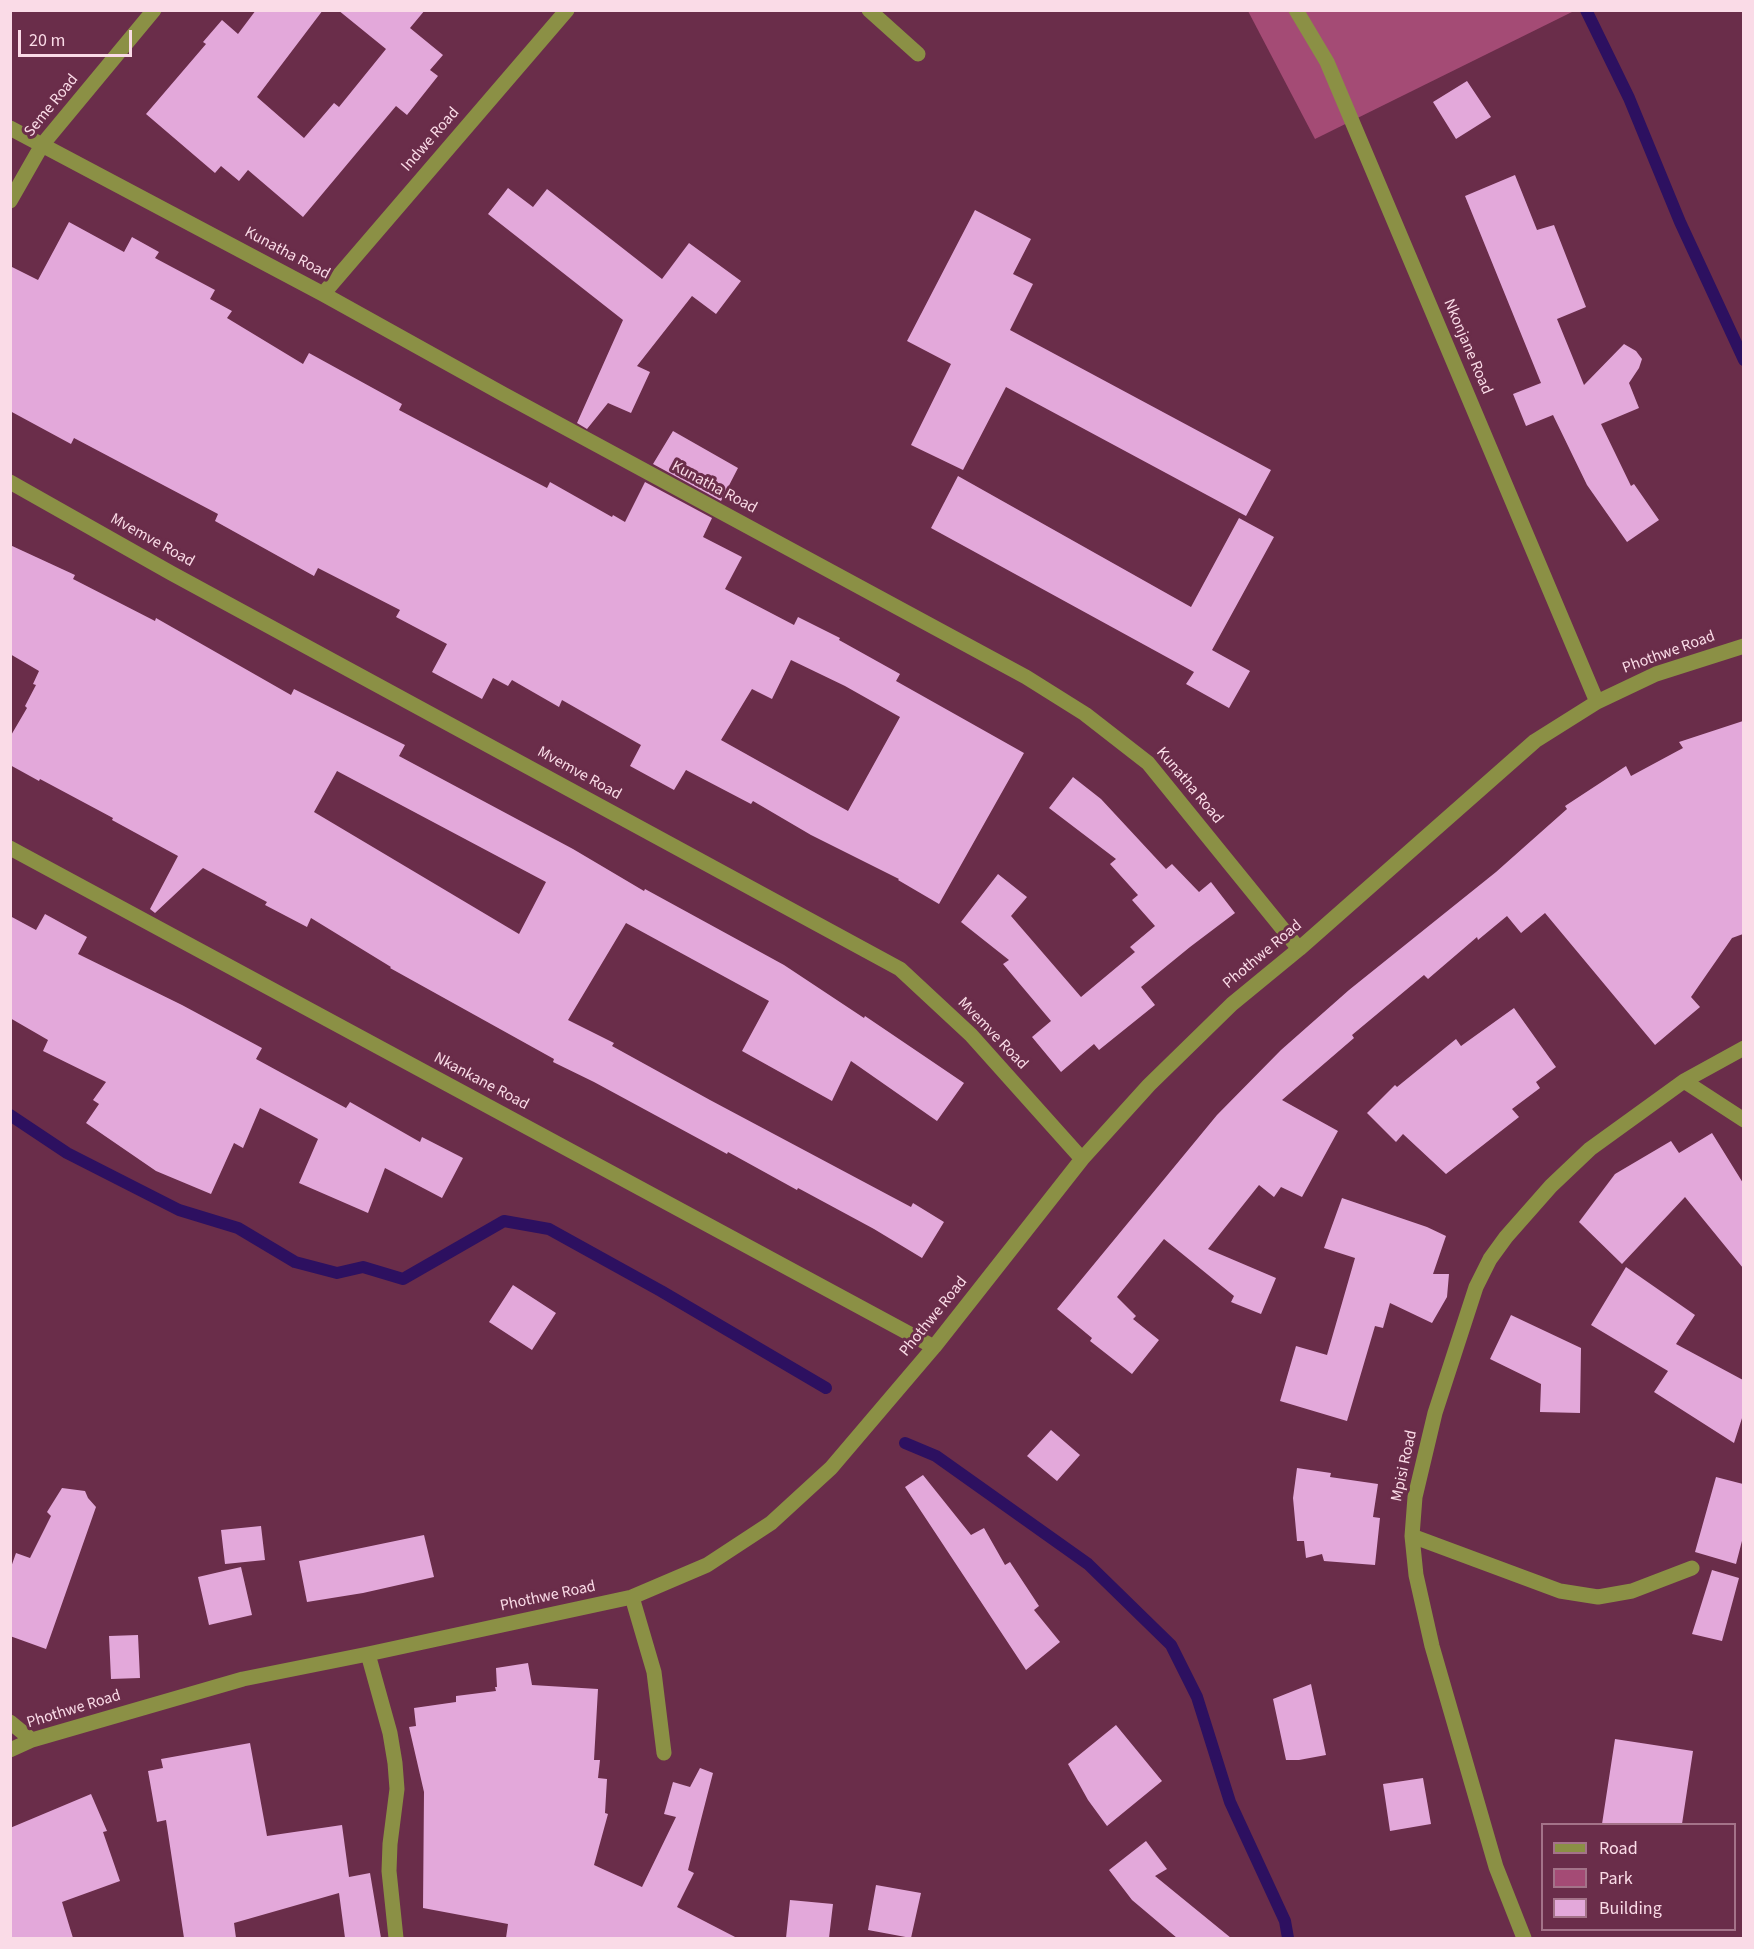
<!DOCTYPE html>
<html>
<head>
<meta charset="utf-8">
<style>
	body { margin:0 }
	#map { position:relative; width:1754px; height:1949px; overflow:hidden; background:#6a2d4a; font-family:"Source Sans 3",sans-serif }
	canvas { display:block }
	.frame { position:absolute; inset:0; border:12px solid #fadbe7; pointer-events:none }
	.legend { position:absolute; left:1541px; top:1823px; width:195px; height:108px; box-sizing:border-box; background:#6a2d4a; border:2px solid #a47389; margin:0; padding:8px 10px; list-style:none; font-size:18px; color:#fadbe7 }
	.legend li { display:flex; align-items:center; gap:12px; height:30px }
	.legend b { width:30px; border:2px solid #a47389 }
	.scale { position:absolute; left:18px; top:30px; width:114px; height:27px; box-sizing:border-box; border:3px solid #fadbe7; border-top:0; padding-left:8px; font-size:18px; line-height:21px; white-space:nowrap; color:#fadbe7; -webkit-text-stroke:4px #6a2d4a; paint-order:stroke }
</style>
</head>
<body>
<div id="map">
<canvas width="1754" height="1949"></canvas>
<div class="frame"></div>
<ul class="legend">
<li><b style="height:8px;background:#8b9045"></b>Road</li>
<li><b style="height:16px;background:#a44b75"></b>Park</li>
<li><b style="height:16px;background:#e3a8da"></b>Building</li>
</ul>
<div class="scale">20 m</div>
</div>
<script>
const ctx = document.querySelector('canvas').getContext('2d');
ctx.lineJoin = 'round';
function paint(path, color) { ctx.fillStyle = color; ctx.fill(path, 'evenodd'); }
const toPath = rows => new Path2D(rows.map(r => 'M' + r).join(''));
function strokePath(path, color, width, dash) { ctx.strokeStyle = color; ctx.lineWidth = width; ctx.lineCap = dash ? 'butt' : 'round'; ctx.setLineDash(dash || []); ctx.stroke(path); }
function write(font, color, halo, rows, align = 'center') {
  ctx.font = font + ' "Source Sans 3",sans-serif'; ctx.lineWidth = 6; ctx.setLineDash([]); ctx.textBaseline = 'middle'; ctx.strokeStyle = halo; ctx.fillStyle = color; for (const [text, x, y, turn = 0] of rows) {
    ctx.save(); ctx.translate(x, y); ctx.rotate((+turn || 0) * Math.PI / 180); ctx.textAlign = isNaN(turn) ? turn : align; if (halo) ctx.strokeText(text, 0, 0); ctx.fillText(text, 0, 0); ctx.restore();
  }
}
paint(toPath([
	[1248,11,1574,11,1315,139]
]), '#a44b75');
strokePath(toPath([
	[1586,10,1629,98,1680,222,1744,360],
	[10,1115,67,1153,179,1210,238,1228,295,1262,337,1273,363,1267,403,1279,504,1221,549,1229,661,1291,826,1388],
	[905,1443,936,1456,1088,1564,1171,1645,1197,1697,1230,1802,1285,1921,1288,1938]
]), '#2d1060', 12);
paint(toPath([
	[256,10,323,10,257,97,304,138,334,103,339,107,386,49,338,10,425,10,410,28,443,55,430,70,438,76,407,115,396,106,303,217,248,170,239,181,221,166,215,173,146,114,206,44,203,42,222,20,238,34],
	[1467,81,1491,117,1456,139,1433,102],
	[1515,175,1537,230,1554,225,1586,307,1557,319,1584,385,1624,344,1636,351,1642,359,1639,368,1629,383,1639,408,1601,424,1631,486,1634,484,1659,520,1627,542,1587,485,1553,415,1526,426,1513,394,1541,383,1465,196],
	[508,188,533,207,547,189,662,279,689,243,741,281,716,314,692,296,637,366,650,372,631,413,608,403,587,429,577,423,623,320,488,214],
	[975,210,1031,239,1013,274,1033,284,1010,330,1271,470,1246,516,1006,387,963,470,911,445,951,364,907,341],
	[69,222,124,252,132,237,159,252,155,258,215,290,210,299,232,311,227,318,303,364,309,353,402,404,399,410,547,488,550,482,612,517,613,515,625,522,645,482,712,518,703,537,742,557,725,589,794,625,798,617,840,638,839,640,900,674,896,681,1024,753,939,904,898,880,899,879,811,835,753,801,751,804,686,770,674,790,630,766,641,745,562,700,559,707,512,680,508,686,493,678,482,699,432,672,447,644,396,617,400,610,318,568,314,576,215,521,218,514,74,438,71,444,10,411,10,266,38,280],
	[791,660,845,686,900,717,848,811,721,740,752,689,772,699],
	[673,431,738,468,721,501,653,464],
	[958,476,1191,607,1239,518,1274,537,1212,650,1250,671,1229,708,1186,684,1194,672,931,528],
	[10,545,75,575,73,579,155,621,156,618,291,695,294,689,405,745,399,756,573,849,644,891,645,889,784,965,864,1018,865,1016,964,1083,937,1121,851,1061,832,1101,742,1051,769,1001,626,923,568,1020,614,1043,612,1046,710,1100,911,1207,913,1203,944,1222,922,1258,874,1229,798,1188,797,1190,728,1152,727,1154,594,1082,553,1062,554,1059,390,968,391,967,311,918,307,927,265,905,267,902,203,868,155,913,150,909,178,856,112,820,113,818,40,779,39,781,10,765,10,737,27,708,25,706,36,685,33,684,39,671,10,654],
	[337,771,546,882,519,934,314,812],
	[1743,721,1743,934,1732,938,1691,997,1700,1007,1655,1045,1545,913,1521,933,1507,916,1478,940,1477,937,1428,979,1424,975,1352,1035,1354,1038,1282,1100,1338,1131,1302,1197,1281,1187,1274,1197,1259,1185,1208,1249,1276,1278,1261,1314,1231,1302,1234,1296,1164,1239,1117,1297,1136,1316,1133,1319,1159,1340,1132,1374,1090,1341,1092,1338,1057,1309,1217,1115,1281,1050,1349,990,1496,872,1567,809,1565,806,1626,766,1631,776,1683,748,1679,742],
	[1073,777,1101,799,1166,869,1172,864,1199,892,1211,882,1235,913,1190,947,1141,987,1155,1005,1099,1050,1094,1044,1061,1072,1032,1037,1051,1021,1003,964,1009,960,961,922,998,874,1027,897,1011,916,1081,997,1135,952,1130,947,1155,926,1132,900,1138,895,1110,864,1116,859,1049,808],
	[45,914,87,937,78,954,182,1005,262,1048,256,1059,346,1108,350,1102,420,1142,422,1137,463,1158,442,1198,385,1168,368,1213,299,1183,318,1139,260,1108,243,1148,234,1143,211,1194,156,1171,86,1123,99,1104,93,1100,106,1082,43,1051,48,1040,10,1018,10,916,36,930],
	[1514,1008,1556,1067,1536,1082,1540,1088,1512,1109,1519,1117,1446,1174,1403,1134,1396,1142,1367,1113,1395,1085,1397,1087,1456,1039,1461,1046],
	[1712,1133,1743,1183,1743,1268,1685,1197,1622,1264,1579,1222,1615,1174,1671,1141,1679,1153],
	[1342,1198,1427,1227,1446,1236,1433,1274,1449,1274,1447,1297,1432,1323,1390,1303,1383,1328,1375,1326,1347,1421,1280,1401,1296,1346,1327,1355,1355,1258,1324,1248],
	[1626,1267,1695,1315,1676,1344,1743,1380,1743,1415,1734,1443,1654,1392,1668,1371,1591,1325],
	[513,1285,556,1313,532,1350,489,1322],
	[1511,1315,1581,1348,1580,1413,1540,1412,1541,1384,1490,1359],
	[1051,1430,1080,1455,1057,1481,1027,1456],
	[1297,1468,1331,1473,1330,1477,1378,1484,1373,1517,1380,1518,1375,1565,1324,1561,1322,1554,1306,1558,1304,1541,1297,1541,1293,1498],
	[923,1475,971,1535,984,1528,1005,1565,1010,1562,1039,1606,1034,1610,1060,1642,1026,1670,905,1487],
	[1716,1477,1743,1484,1743,1537,1736,1564,1695,1552],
	[62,1488,85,1491,88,1498,96,1507,46,1649,10,1636,10,1570,16,1553,30,1558,51,1516,47,1512],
	[261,1526,265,1560,225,1564,221,1530],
	[424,1535,434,1577,363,1593,307,1602,299,1561],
	[241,1567,252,1615,209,1625,198,1577],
	[1712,1570,1739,1578,1722,1641,1692,1634],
	[138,1635,140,1678,111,1679,109,1636],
	[528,1663,532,1685,598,1689,594,1760,600,1760,598,1778,607,1779,605,1813,608,1814,594,1865,642,1887,676,1817,664,1814,673,1782,690,1787,700,1768,713,1773,688,1870,694,1873,677,1907,737,1938,506,1938,508,1924,423,1908,424,1792,409,1727,416,1726,414,1708,456,1702,456,1696,496,1691,495,1687,497,1687,496,1668],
	[1311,1684,1326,1755,1299,1760,1286,1760,1273,1699],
	[1116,1725,1162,1781,1107,1826,1088,1800,1068,1764],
	[1615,1739,1693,1751,1682,1824,1602,1824],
	[250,1743,267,1836,342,1825,349,1877,370,1873,381,1938,345,1938,339,1893,234,1923,236,1938,184,1938,166,1820,157,1822,148,1771,163,1768,161,1759],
	[1423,1778,1431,1824,1390,1831,1383,1784],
	[91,1794,107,1831,103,1832,120,1881,62,1902,73,1938,10,1938,10,1828],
	[1146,1841,1167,1869,1155,1876,1231,1938,1177,1938,1132,1900,1109,1870],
	[876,1885,921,1893,911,1938,868,1930],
	[790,1900,833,1904,829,1938,786,1938]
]), '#e3a8da');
strokePath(toPath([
	[869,10,918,54],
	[1296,10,1327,62,1597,702],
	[10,128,323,294,503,394,1026,677,1085,714,1148,763,1299,949],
	[10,201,42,145,154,10],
	[323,294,567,10],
	[10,482,171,573,900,969,971,1035,1082,1159],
	[10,848,934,1347],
	[1684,1081,1744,1120],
	[1412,1536,1560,1591,1598,1597,1632,1591,1692,1568],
	[632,1597,654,1672,664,1753],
	[368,1654,390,1733,395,1763,397,1789,390,1844,389,1871,396,1938],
	[10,1722,32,1740],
	[10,1750,32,1740,243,1679,368,1654,632,1597,707,1565,771,1523,831,1468,934,1347,1082,1159,1149,1085,1232,1004,1299,949,1535,741,1597,702,1656,674,1744,646],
	[1524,1938,1496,1867,1432,1646,1416,1575,1412,1536,1415,1497,1435,1413,1476,1287,1490,1259,1506,1237,1551,1186,1590,1149,1684,1081,1744,1048]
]), '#8b9045', 15);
write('16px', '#fadbe7', '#6a2d4a', [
	["Seme Road",52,106,-51],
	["Indwe Road",431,140,-49],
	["Kunatha Road",287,254,28],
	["Nkonjane Road",1467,347,67],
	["Kunatha Road",714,488,28],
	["Mvemve Road",152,541,29],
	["Phothwe Road",1669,653,-20],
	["Mvemve Road",579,774,29],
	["Kunatha Road",1189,786,50],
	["Phothwe Road",1263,955,-40],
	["Mvemve Road",992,1034,46],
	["Nkankane Road",481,1082,28],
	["Phothwe Road",934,1317,-51],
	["Mpisi Road",1405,1466,-78],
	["Phothwe Road",548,1597,-12],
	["Phothwe Road",74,1710,-17]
]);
</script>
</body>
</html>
